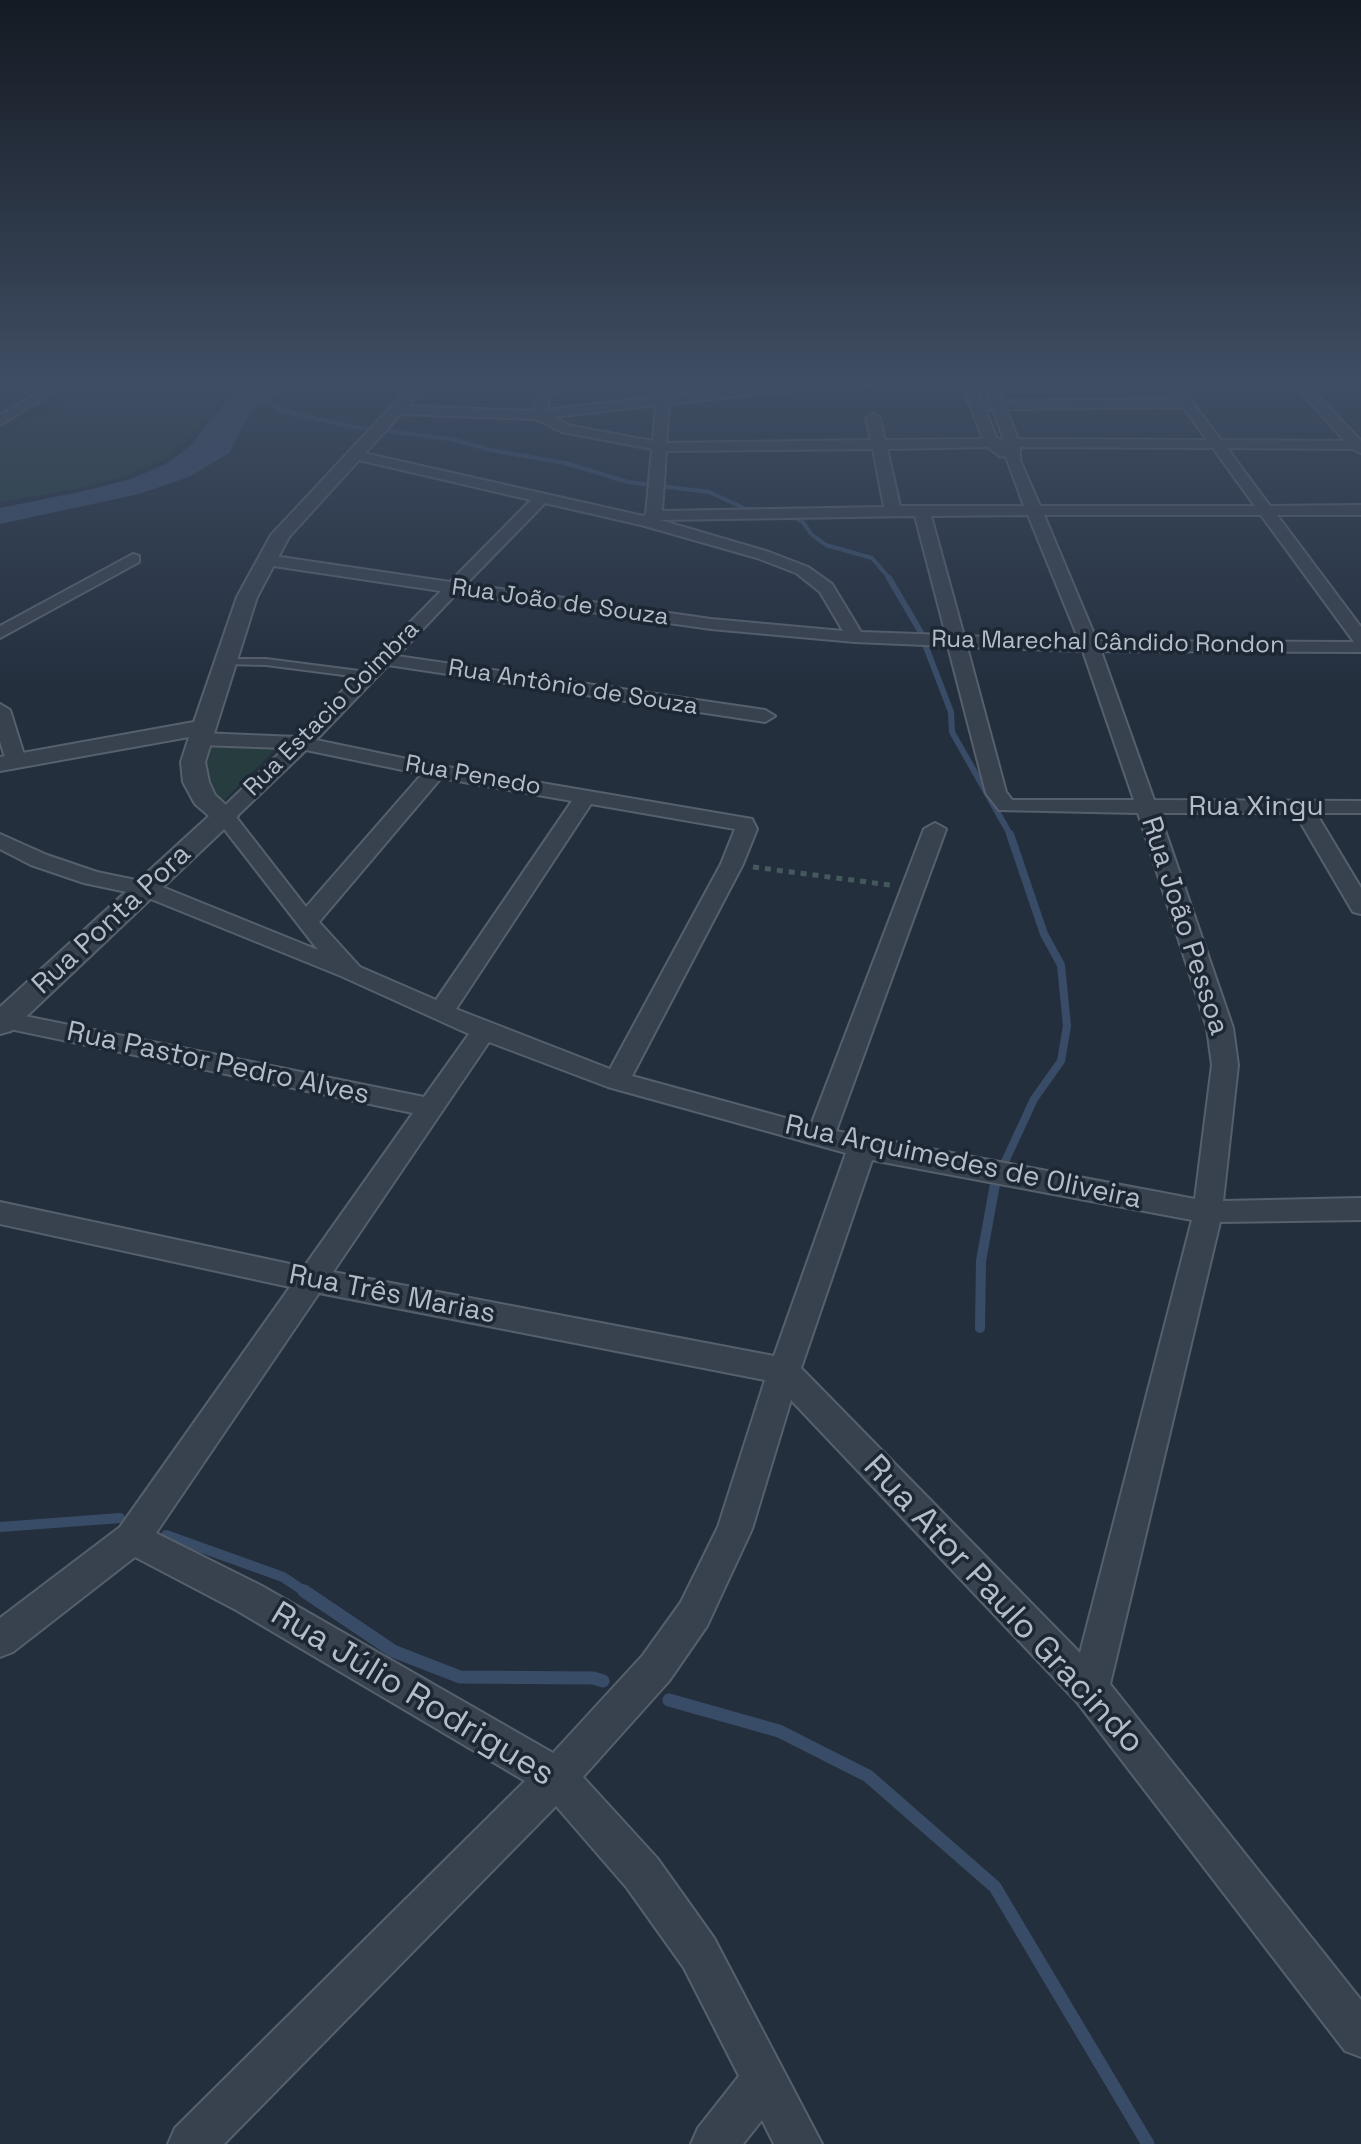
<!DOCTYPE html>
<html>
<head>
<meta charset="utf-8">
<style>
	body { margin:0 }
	canvas { display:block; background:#242f3e }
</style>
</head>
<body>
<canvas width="1361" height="2144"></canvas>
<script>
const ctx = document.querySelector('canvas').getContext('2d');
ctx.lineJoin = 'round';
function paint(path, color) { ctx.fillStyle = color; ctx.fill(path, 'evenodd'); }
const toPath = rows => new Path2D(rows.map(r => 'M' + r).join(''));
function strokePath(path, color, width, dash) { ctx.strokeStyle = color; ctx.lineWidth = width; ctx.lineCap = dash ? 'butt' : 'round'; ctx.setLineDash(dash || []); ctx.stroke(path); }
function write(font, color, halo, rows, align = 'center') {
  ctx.font = font + ' "Space Grotesk",sans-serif'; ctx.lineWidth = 7; ctx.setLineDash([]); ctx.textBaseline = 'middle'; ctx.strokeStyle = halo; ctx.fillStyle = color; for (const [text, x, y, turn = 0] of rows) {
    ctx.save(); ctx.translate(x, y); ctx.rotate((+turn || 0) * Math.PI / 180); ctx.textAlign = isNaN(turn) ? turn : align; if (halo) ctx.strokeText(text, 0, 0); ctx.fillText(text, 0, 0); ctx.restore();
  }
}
paint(toPath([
	[85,382,238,382,182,445,166,458,127,475,76,489,0,502,0,437,31,417,59,412,62,396],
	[205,735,275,750,219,805,201,784]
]), '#263c3f');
paint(toPath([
	[242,382,295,382,253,407,229,453,189,477,139,494,0,524,0,508,84,491,131,479,166,464,189,447]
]), '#394c67');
strokePath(toPath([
	[258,396,278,409,308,417,354,427,451,439,491,450,565,463,628,482,709,492,746,509,768,510],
	[788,514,803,522,811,534,826,545,872,558,891,580]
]), '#394c67', 4);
strokePath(toPath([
	[889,578,923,636],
	[926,647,951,712,952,732,1011,836]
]), '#394c67', 6);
strokePath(toPath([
	[1003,1166,1034,1099,1061,1061,1067,1026,1061,965,1044,934,1010,834]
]), '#394c67', 8);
strokePath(toPath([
	[980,1328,981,1261,995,1184,1004,1164],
	[0,1527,120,1518],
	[166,1535,283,1577,307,1593]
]), '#394c67', 10);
strokePath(toPath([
	[304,1591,393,1651,460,1677,593,1678,603,1681],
	[669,1700,779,1731,868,1776,995,1887,1148,2144]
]), '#394c67', 13);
const service = toPath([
	[227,659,266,659,367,672,371,675,367,678,266,665,224,664,223,662,227,659]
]);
const minor = toPath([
	[55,382,69,382,0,425,0,415,55,382],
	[542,382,554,382,547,410,656,397,658,382,670,382,670,396,781,383,874,382,868,386,781,391,669,404,666,443,871,440,866,418,873,414,880,418,885,440,983,439,961,382,973,382,981,401,990,401,983,382,995,382,1003,401,1177,399,1165,382,1177,382,1221,440,1345,441,1292,382,1305,382,1361,441,1361,453,1353,449,1227,448,1270,506,1361,505,1361,515,1277,515,1361,627,1361,652,1101,651,1154,800,1361,801,1361,813,1316,813,1361,888,1361,914,1353,912,1350,907,1295,813,1159,813,1233,1028,1238,1065,1223,1201,1361,1198,1361,1220,1220,1222,1110,1684,1361,2000,1361,2057,1345,2051,1077,1702,791,1400,752,1529,707,1626,669,1681,583,1777,657,1858,714,1938,822,2144,774,2144,762,2120,743,2144,691,2144,698,2128,739,2076,684,1968,627,1888,556,1806,224,2144,168,2144,175,2128,525,1781,236,1610,135,1557,13,1652,0,1657,0,1618,120,1527,290,1287,0,1224,0,1202,304,1267,413,1113,0,1027,0,1011,424,1097,469,1034,341,976,141,895,84,883,31,865,0,849,0,834,47,855,97,872,155,884,318,950,214,816,285,748,200,745,190,739,200,733,297,737,441,591,267,565,259,560,267,555,450,582,531,500,350,458,348,455,355,451,643,516,646,514,652,449,562,432,536,419,399,414,392,410,399,406,533,411,542,382],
	[656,405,653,441,571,426,554,417,656,405],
	[1183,407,1207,440,1018,439,1006,409,1183,407],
	[985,409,993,409,1004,439,997,439,985,409],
	[988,447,999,456,1006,457,1024,506,900,506,887,449,988,447],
	[1020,447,1213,448,1255,506,1040,506,1020,460,1020,447],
	[873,449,884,507,662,511,666,451,873,449],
	[545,503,641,525,757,558,796,573,820,592,843,631,711,619,466,584,545,503],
	[1028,515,1079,640,964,636,931,516,1028,515],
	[1044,515,1261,515,1354,642,1097,641,1044,515],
	[915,516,946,635,861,632,832,584,808,567,769,552,660,520,915,516],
	[457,593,711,629,855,642,948,646,986,793,999,810,1138,813,1207,1028,1212,1065,1195,1199,836,1131,946,829,935,823,924,829,811,1125,632,1076,743,864,757,829,752,819,436,765,316,740,388,665,765,722,775,716,765,710,397,656,457,593],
	[967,647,1083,651,1134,800,1012,800,1006,792,967,647],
	[306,750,422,774,306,907,236,817,306,750],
	[441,778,572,801,436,1000,360,967,319,922,441,778],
	[591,804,735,829,721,864,610,1069,456,1009,591,804],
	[489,1042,608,1087,846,1153,774,1356,333,1272,489,1042],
	[872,1160,1192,1220,1080,1653,801,1368,872,1160],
	[319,1293,765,1380,718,1527,681,1602,643,1655,553,1753,262,1586,156,1533,319,1293],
	[133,554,139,556,139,562,0,638,0,626,133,554],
	[0,704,10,710,26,761,23,765,9,765,6,761,0,741,0,704]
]);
const tertiary = toPath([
	[414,382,430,382,289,537,257,597,205,762,209,782,215,795,238,816,11,1031,0,1034,0,1007,209,816,195,804,183,782,181,762,189,737,0,771,0,757,194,722,237,597,271,535,414,382]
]);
strokePath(service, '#565f6c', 4);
strokePath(minor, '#565f6c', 4);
strokePath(tertiary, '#565f6c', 4);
strokePath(toPath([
	[753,867,890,885]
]), '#44595c', 5, [6, 6]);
paint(service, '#38414e');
paint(minor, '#38414e');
paint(tertiary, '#38414e');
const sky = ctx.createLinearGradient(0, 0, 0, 682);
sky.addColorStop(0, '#141a22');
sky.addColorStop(0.56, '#3f4d63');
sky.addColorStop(1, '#3f4d6300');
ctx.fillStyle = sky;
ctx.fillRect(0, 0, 1361, 682);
write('24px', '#b4bcc9', '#1d2633', [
	["Rua João de Souza",560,603,8],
	["Rua Marechal Cândido Rondon",1108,643,1],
	["Rua Antônio de Souza",573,688,9],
	["Rua Estacio Coimbra",332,709,-45],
	["Rua Penedo",473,776,10]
]);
write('28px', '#b4bcc9', '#1d2633', [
	["Rua Xingu",1256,807],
	["Rua Ponta Pora",112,920,-43],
	["Rua João Pessoa",1184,926,72],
	["Rua Pastor Pedro Alves",218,1064,12],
	["Rua Arquimedes de Oliveira",963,1163,12],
	["Rua Três Marias",392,1295,11]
]);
write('34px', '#b4bcc9', '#1d2633', [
	["Rua Ator Paulo Gracindo",1003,1605,47],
	["Rua Júlio Rodrigues",412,1695,31]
]);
</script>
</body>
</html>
